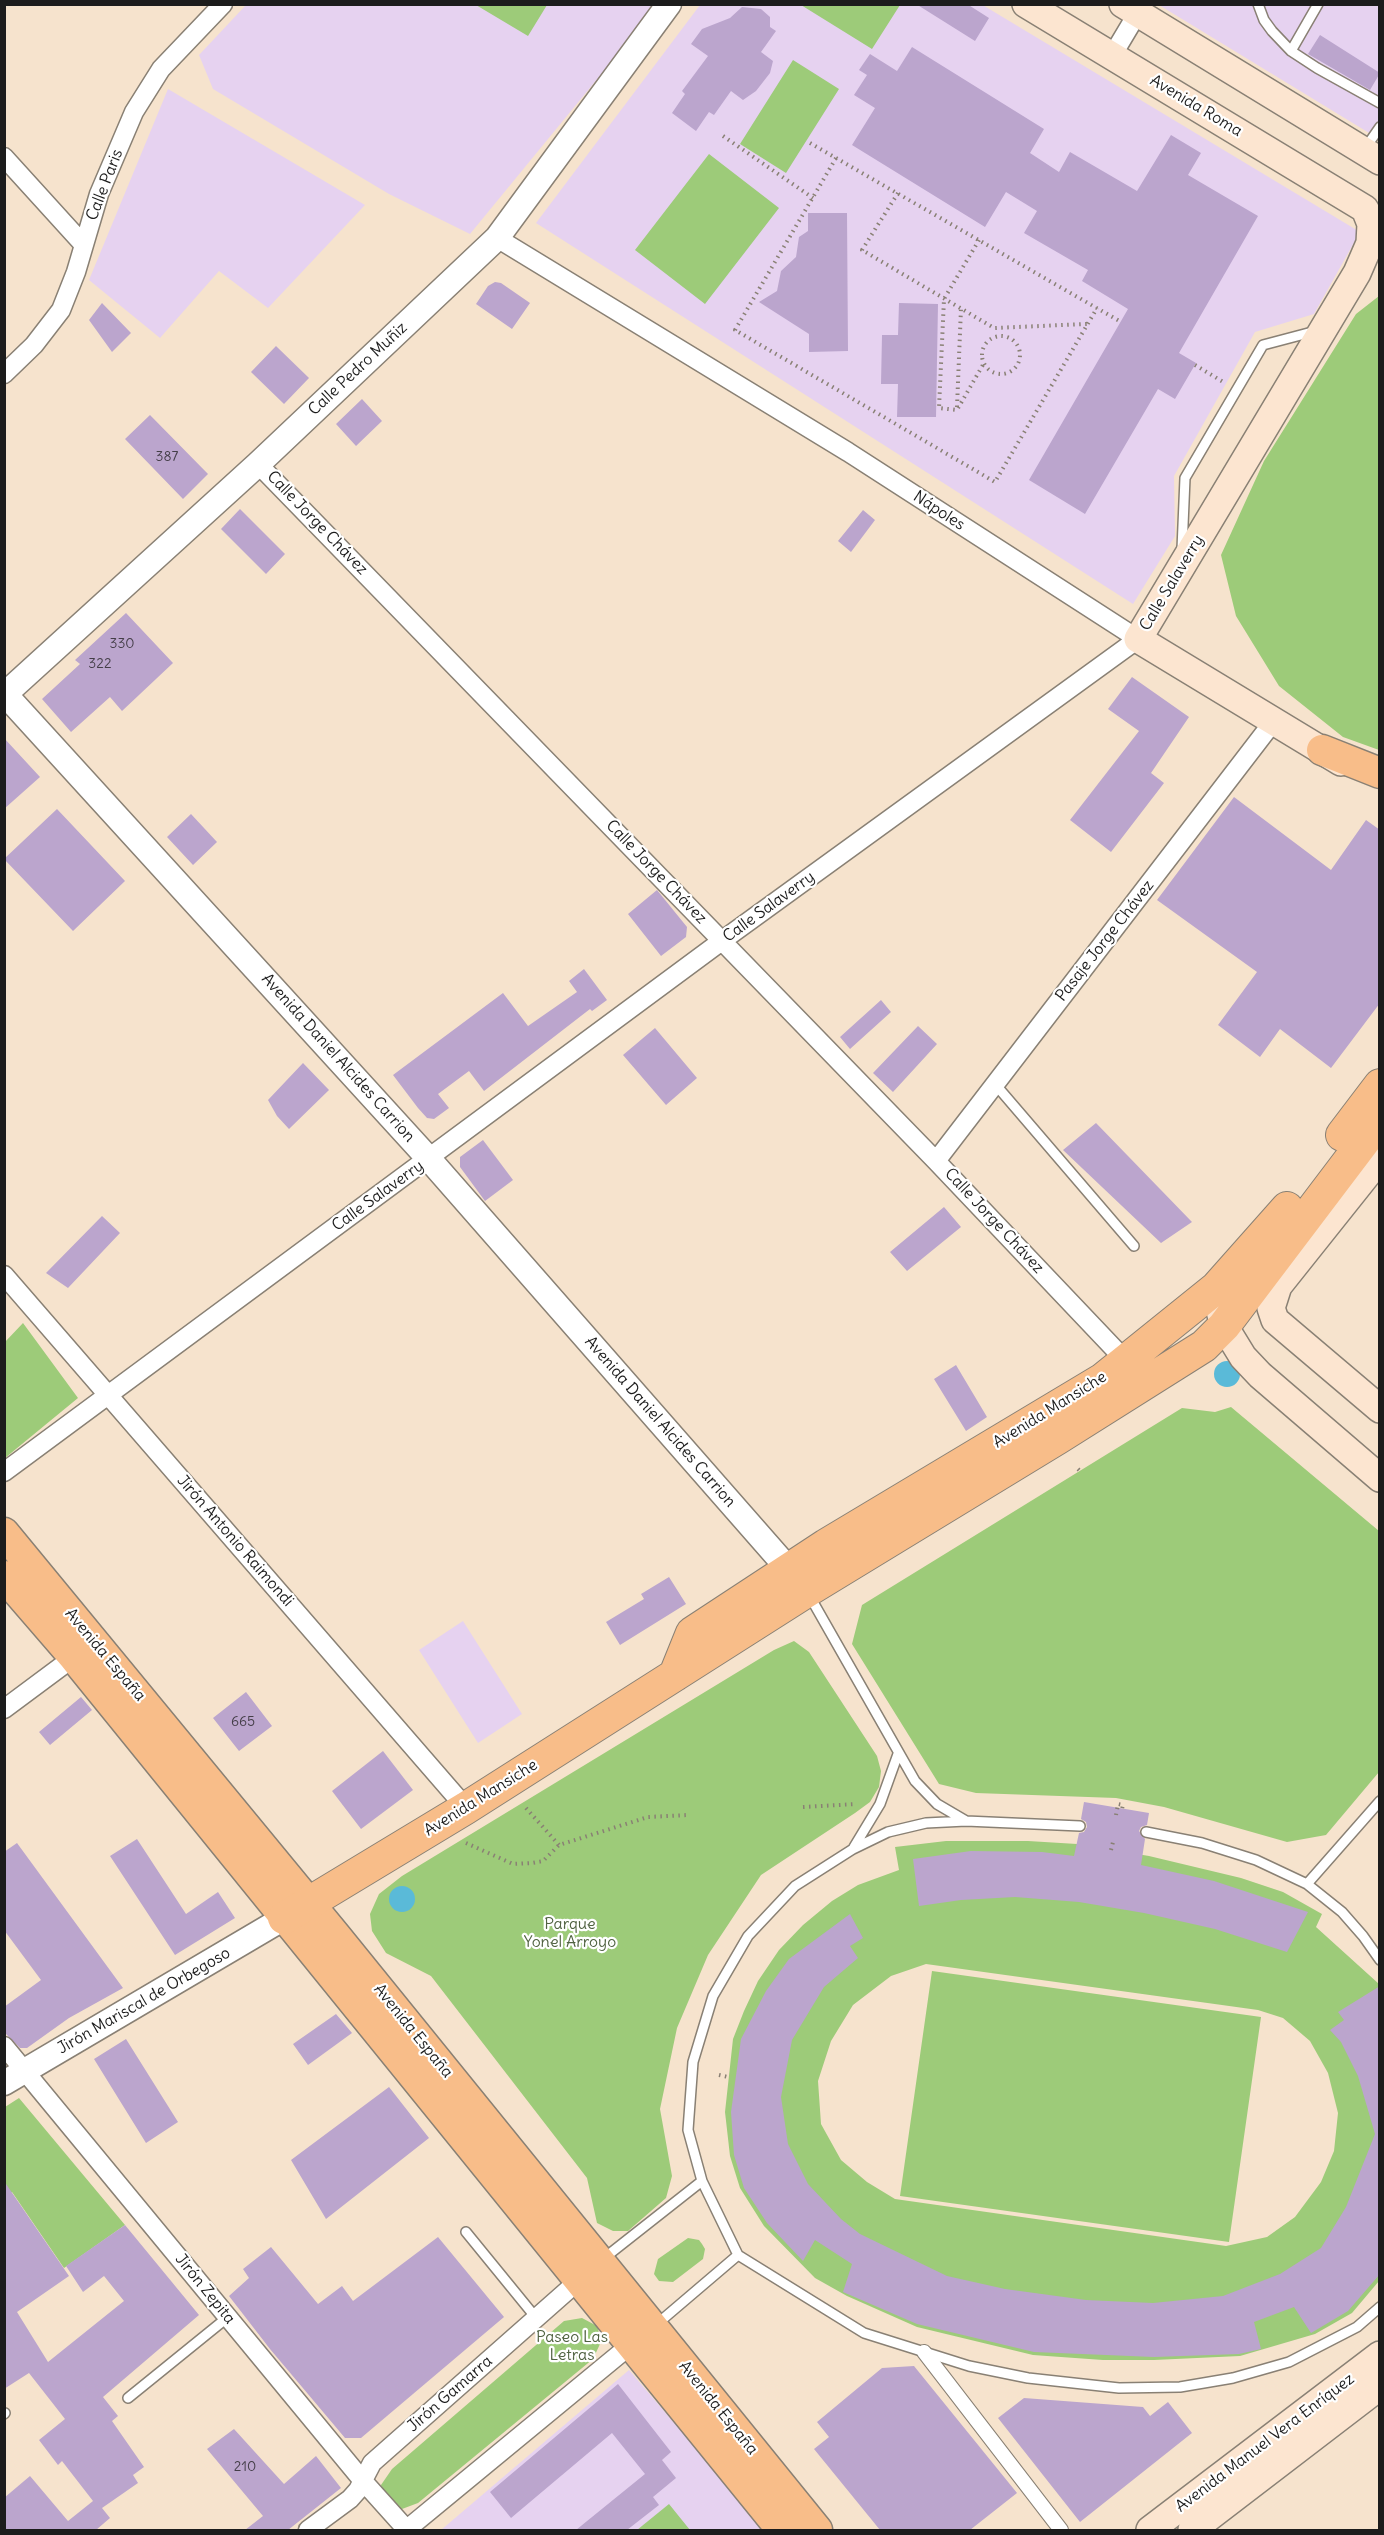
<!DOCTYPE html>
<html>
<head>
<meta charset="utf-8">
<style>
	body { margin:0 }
	#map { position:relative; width:1384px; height:2535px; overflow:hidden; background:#f6e3cd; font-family:Delius,sans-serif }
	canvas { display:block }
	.frame { position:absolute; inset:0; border:6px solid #1c1c1c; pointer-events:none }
</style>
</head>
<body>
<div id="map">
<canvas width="1384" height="2535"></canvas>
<div class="frame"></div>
</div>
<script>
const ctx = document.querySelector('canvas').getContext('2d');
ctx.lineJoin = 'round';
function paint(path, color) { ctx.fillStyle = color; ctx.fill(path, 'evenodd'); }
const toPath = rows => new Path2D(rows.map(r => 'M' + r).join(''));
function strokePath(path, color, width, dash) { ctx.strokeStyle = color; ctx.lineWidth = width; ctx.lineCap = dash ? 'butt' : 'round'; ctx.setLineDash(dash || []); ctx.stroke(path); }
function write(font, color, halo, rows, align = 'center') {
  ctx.font = font + ' Delius,sans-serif'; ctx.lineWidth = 4.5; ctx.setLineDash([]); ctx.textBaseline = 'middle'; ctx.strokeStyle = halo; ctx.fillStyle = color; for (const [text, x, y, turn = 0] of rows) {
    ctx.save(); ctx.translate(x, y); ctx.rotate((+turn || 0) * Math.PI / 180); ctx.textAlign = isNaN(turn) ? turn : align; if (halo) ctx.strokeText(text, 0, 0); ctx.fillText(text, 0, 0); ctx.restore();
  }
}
paint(toPath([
	[981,4,1360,232,1314,314,1255,332,1174,476,1175,536,1133,604,536,223,700,5],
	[246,5,658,5,470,234,389,194,213,89,199,55],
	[1159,5,1379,5,1379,139],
	[168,89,365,205,268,308,219,271,160,338,89,280],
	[463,1621,522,1714,478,1743,419,1650],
	[629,2370,766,2530,441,2530]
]), '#e6d2f0');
paint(toPath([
	[476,5,547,5,528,36],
	[801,5,900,5,872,49],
	[793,60,839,89,786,173,740,144],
	[709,154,779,208,705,304,635,250],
	[1379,296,1379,750,1343,737,1279,686,1236,616,1221,555,1264,461,1356,314],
	[23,1323,78,1398,5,1458,5,1342],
	[1231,1407,1379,1531,1379,1772,1326,1835,1287,1842,1164,1807,1116,1798,976,1793,939,1784,852,1644,862,1605,1182,1408,1215,1412],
	[794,1641,809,1652,877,1756,881,1771,879,1787,870,1802,855,1813,761,1875,708,1955,677,2028,660,2109,672,2176,666,2198,628,2231,613,2231,597,2223,587,2178,431,1976,386,1953,372,1931,370,1914,379,1894,402,1876,774,1650],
	[946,1841,1028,1841,1077,1844,1149,1856,1241,1878,1283,1892,1322,1914,1316,1927,1379,1984,1379,2281,1352,2313,1315,2334,1240,2356,1154,2360,1103,2360,1033,2355,917,2327,847,2296,815,2278,764,2226,740,2188,730,2156,725,2112,733,2039,744,2011,758,1981,779,1950,803,1925,832,1901,858,1885,899,1870,895,1847],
	[926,1964,1258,2010,1283,2018,1310,2041,1328,2073,1338,2113,1334,2151,1321,2182,1295,2217,1267,2237,1226,2246,895,2199,867,2182,841,2160,821,2124,818,2081,831,2041,853,2005,891,1976],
	[932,1971,1261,2017,1229,2242,900,2196],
	[19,2098,125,2225,64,2268,12,2192,5,2196,5,2107],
	[688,2238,699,2240,702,2244,705,2249,703,2259,673,2282,659,2281,654,2274,658,2259],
	[582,2318,597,2326,600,2336,600,2344,593,2359,418,2503,402,2509,393,2507,382,2494,381,2485,392,2469,564,2321],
	[669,2504,690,2530,637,2530]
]), '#9dcb79');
paint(toPath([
	'1214 1374a13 13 0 1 1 26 0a13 13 0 1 1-26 0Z',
	'389 1899a13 13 0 1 1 26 0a13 13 0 1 1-26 0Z'
]), '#5abad8');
paint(toPath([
	[916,4,967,4,989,18,975,41],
	[742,7,761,9,770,17,770,27,776,31,761,52,773,61,770,73,756,91,743,100,731,91,714,115,709,112,696,131,672,113,685,94,682,91,708,56,691,44,702,29,730,18],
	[1320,35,1380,73,1370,90,1308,54],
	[912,47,1044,129,1030,153,1059,172,1070,152,1137,191,1171,135,1201,153,1188,175,1258,216,1179,353,1196,363,1175,399,1158,389,1085,514,1029,480,1128,309,1082,281,1088,270,1024,233,1037,211,1006,192,985,227,852,145,875,108,854,95,867,75,859,70,870,54,897,71],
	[808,213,847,213,848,351,809,352,809,334,759,302,777,291,781,271,796,257,799,237,808,231],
	[495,282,501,283,530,303,512,329,476,304,488,286],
	[102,303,131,333,112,352,89,320],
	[899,303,938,304,936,417,897,417,898,384,881,384,882,335,898,335],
	[276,346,309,378,284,404,251,372],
	[362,399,382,421,356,446,336,424],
	[150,415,208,474,183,499,125,439],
	[240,509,285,554,266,574,221,529],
	[863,510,875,520,851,552,838,541],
	[126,613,173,663,122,711,110,697,71,732,42,699,80,664,75,660],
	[1132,677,1189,717,1151,773,1164,783,1111,852,1070,820,1139,731,1108,709],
	[4,738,40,777,4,809],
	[1234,797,1331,870,1366,820,1380,830,1380,1003,1331,1068,1280,1029,1260,1057,1218,1025,1257,972,1157,900],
	[57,809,125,881,73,931,4,859],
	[191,814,217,842,193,865,167,837],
	[657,890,687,927,686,937,661,956,628,914],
	[584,969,607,1000,592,1011,590,1009,484,1091,469,1071,438,1094,449,1108,434,1119,427,1118,418,1108,393,1075,503,993,528,1026,577,992,569,981],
	[881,1000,891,1012,850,1049,840,1037],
	[918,1026,937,1044,893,1092,873,1073],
	[655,1028,697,1078,666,1105,623,1055],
	[303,1063,329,1090,289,1129,277,1116,268,1100],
	[1096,1123,1192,1222,1161,1243,1063,1150],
	[483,1140,513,1180,485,1201,460,1167,460,1157],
	[944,1207,961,1227,907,1271,890,1252],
	[102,1216,120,1233,68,1288,46,1273],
	[956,1365,987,1417,966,1431,934,1379],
	[669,1577,686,1604,620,1645,606,1622,644,1599,641,1594],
	[246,1692,272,1726,239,1751,213,1718],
	[81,1697,92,1710,50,1745,39,1732],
	[383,1751,413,1790,361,1829,332,1791],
	[1084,1802,1149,1813,1147,1825,1141,1827,1139,1831,1145,1839,1141,1865,1214,1881,1308,1912,1287,1952,1215,1929,1144,1913,1079,1902,1015,1897,961,1900,919,1906,913,1859,971,1851,1042,1852,1074,1856,1079,1833,1084,1832,1087,1827,1086,1822,1081,1819],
	[137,1839,186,1914,218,1892,235,1918,175,1955,110,1856],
	[17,1843,123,1988,69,2018,27,2048,20,2048,4,2032,4,2007,41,1980,4,1930,4,1852],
	[850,1914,863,1938,850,1946,858,1958,824,1987,792,2040,781,2097,788,2144,808,2184,841,2219,860,2234,947,2276,1005,2289,1086,2300,1153,2303,1223,2296,1280,2274,1321,2248,1346,2207,1375,2134,1358,2076,1341,2042,1330,2030,1344,2020,1338,2012,1380,1986,1380,2274,1348,2311,1311,2333,1294,2307,1254,2322,1261,2349,1239,2354,1154,2357,1034,2352,917,2324,843,2292,852,2264,815,2240,803,2261,767,2223,744,2188,734,2155,731,2112,741,2039,766,1991,789,1959],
	[336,2014,352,2033,308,2065,293,2044],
	[126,2039,178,2122,146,2143,94,2059],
	[389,2087,429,2138,326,2219,291,2160],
	[4,2181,69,2276,17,2312,48,2362,124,2301,104,2276,83,2292,66,2266,125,2225,199,2315,103,2397,118,2416,112,2421,144,2467,133,2475,138,2483,102,2508,110,2518,96,2530,4,2530,4,2498,30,2476,68,2521,93,2501,62,2461,58,2465,39,2440,65,2419,29,2373,4,2389],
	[438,2237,504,2317,361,2438,345,2438,270,2349,229,2296,249,2278,243,2269,271,2247,318,2304,342,2286,353,2301],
	[914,2366,1017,2493,970,2530,880,2530,814,2449,829,2437,817,2422,882,2368],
	[618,2384,671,2452,662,2460,676,2478,653,2497,659,2505,627,2530,576,2530,645,2474,612,2433,511,2518,490,2492],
	[1024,2398,1143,2407,1150,2416,1168,2402,1192,2433,1080,2522,998,2418],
	[234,2429,284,2484,316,2456,341,2488,288,2530,245,2530,263,2516,207,2449]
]), '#bba5cd');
const service = toPath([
	[1258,4,1264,20,1272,31,1291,51,1317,68,1380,103],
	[1291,51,1318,4],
	[1364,150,1380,127],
	[1182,549,1185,478,1263,345,1316,331],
	[995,1084,1134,1246],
	[809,1595,915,1781,937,1804,966,1821],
	[1080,1826,966,1821,926,1823,888,1832,853,1849,795,1886,748,1936,713,1996,693,2062,688,2130,702,2181,738,2255,864,2333,969,2366,1028,2378,1119,2388,1180,2387,1233,2378,1289,2362,1357,2327,1380,2307],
	[1146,1832,1202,1843,1256,1860,1307,1884,1342,1912,1363,1936,1380,1960],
	[854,1847,880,1804,898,1754],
	[1307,1884,1380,1801],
	[466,2232,537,2319],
	[603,2259,702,2181],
	[657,2324,738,2255],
	[128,2398,228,2317],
	[4,2414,5,2413]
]);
const pedestrian = toPath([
	[924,2352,1061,2530]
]);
const minor = toPath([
	[1112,56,1143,4],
	[4,157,83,244],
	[4,374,34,345,61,310,76,272,99,194,134,112,161,69,223,4],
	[258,464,936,1161,1125,1360],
	[936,1161,1273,722],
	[4,1275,466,1808],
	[4,1472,723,940,1138,639,848,452,497,238],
	[4,1709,74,1657],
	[4,2046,363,2481,407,2530],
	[308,2530,350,2499,358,2490,372,2463,585,2275],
	[406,2530,639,2338]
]);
const tertiary = toPath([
	[4,693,429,1159,799,1581],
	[4,695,258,464,497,238,669,4],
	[4,2083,284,1918]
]);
const secondary = toPath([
	[1026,4,1365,209,1371,224,1370,243,1357,273,1138,639,1341,762],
	[1123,4,1380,161],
	[1380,1158,1278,1286,1271,1308,1275,1320,1380,1409],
	[1219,1307,1224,1326,1243,1357,1260,1375,1380,1478],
	[1150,2530,1380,2355],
	[1192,2530,1380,2386]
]);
const primary = toPath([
	[1322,750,1380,773],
	[4,1533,335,1935,817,2530],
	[4,1576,74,1657,782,2530]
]);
const trunk = toPath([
	[1342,1135,1380,1085],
	[675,1675,692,1633,826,1545,1103,1379,1216,1288,1287,1208],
	[284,1918,466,1808,807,1591,1058,1438,1204,1346,1224,1326,1380,1120]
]);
strokePath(service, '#898074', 12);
strokePath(pedestrian, '#898074', 16);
strokePath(minor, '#898074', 21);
strokePath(tertiary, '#898074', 27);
strokePath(secondary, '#898074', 30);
strokePath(primary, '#898074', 33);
strokePath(trunk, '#898074', 34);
strokePath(toPath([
	[723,136,813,198],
	[810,143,1121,322],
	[836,158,735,330,995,482,1097,308],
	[898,193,862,250,994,328,1087,324],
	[979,240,944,299,939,408,957,410,984,363],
	'982 355a19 19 0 1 1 38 0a19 19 0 1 1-38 0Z',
	[1195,365,1225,383],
	[957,407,961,308],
	[1078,1469,1080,1471],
	[803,1807,856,1804],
	[526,1808,559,1845],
	[1116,1815,1118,1804,1123,1805,1122,1809],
	[466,1843,513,1864,532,1863,543,1861,559,1845,648,1817,688,1815],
	[1111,1850,1113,1842],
	[719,2075,728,2077]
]), '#898074', 4, [1.5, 4.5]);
strokePath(service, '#fff', 9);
strokePath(pedestrian, '#fff', 14);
strokePath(minor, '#fff', 18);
strokePath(tertiary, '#fff', 24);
strokePath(secondary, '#fce5d0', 27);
strokePath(primary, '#f8bd89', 30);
strokePath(trunk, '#f8bd89', 32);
write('14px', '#443e48', null, [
	["387",167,457],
	["330",122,644],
	["322",100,664],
	["665",243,1722],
	["210",245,2467]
]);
write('16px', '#1c1c1c', '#fff', [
	["Avenida Roma",1196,106,31],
	["Calle Paris",105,185,-69],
	["Calle Pedro Muñiz",358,369,-43],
	["Nápoles",939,511,33],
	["Calle Jorge Chávez",317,523,46],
	["Calle Salaverry",1172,583,-59],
	["Calle Jorge Chávez",656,872,46],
	["Calle Salaverry",769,907,-36],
	["Pasaje Jorge Chávez",1105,941,-52],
	["Avenida Daniel Alcides Carrion",338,1058,48],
	["Calle Salaverry",378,1196,-36],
	["Calle Jorge Chávez",994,1221,47],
	["Avenida Mansiche",1050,1410,-32],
	["Avenida Daniel Alcides Carrion",660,1422,49],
	["Jirón Antonio Raimondi",235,1541,49],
	["Avenida España",105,1655,50],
	["Avenida Mansiche",481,1798,-32],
	["Jirón Mariscal de Orbegoso",144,2001,-30],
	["Avenida España",413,2031,51],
	["Jirón Zepita",205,2289,51],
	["Jirón Gamarra",450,2394,-41],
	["Avenida España",718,2408,51],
	["Avenida Manuel Vera Enríquez",1265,2443,-37]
]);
write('16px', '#506241', '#fff', [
	["Parque",570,1924],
	["Yonel Arroyo",570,1942],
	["Paseo Las",572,2337],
	["Letras",572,2355]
]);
</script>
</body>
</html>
